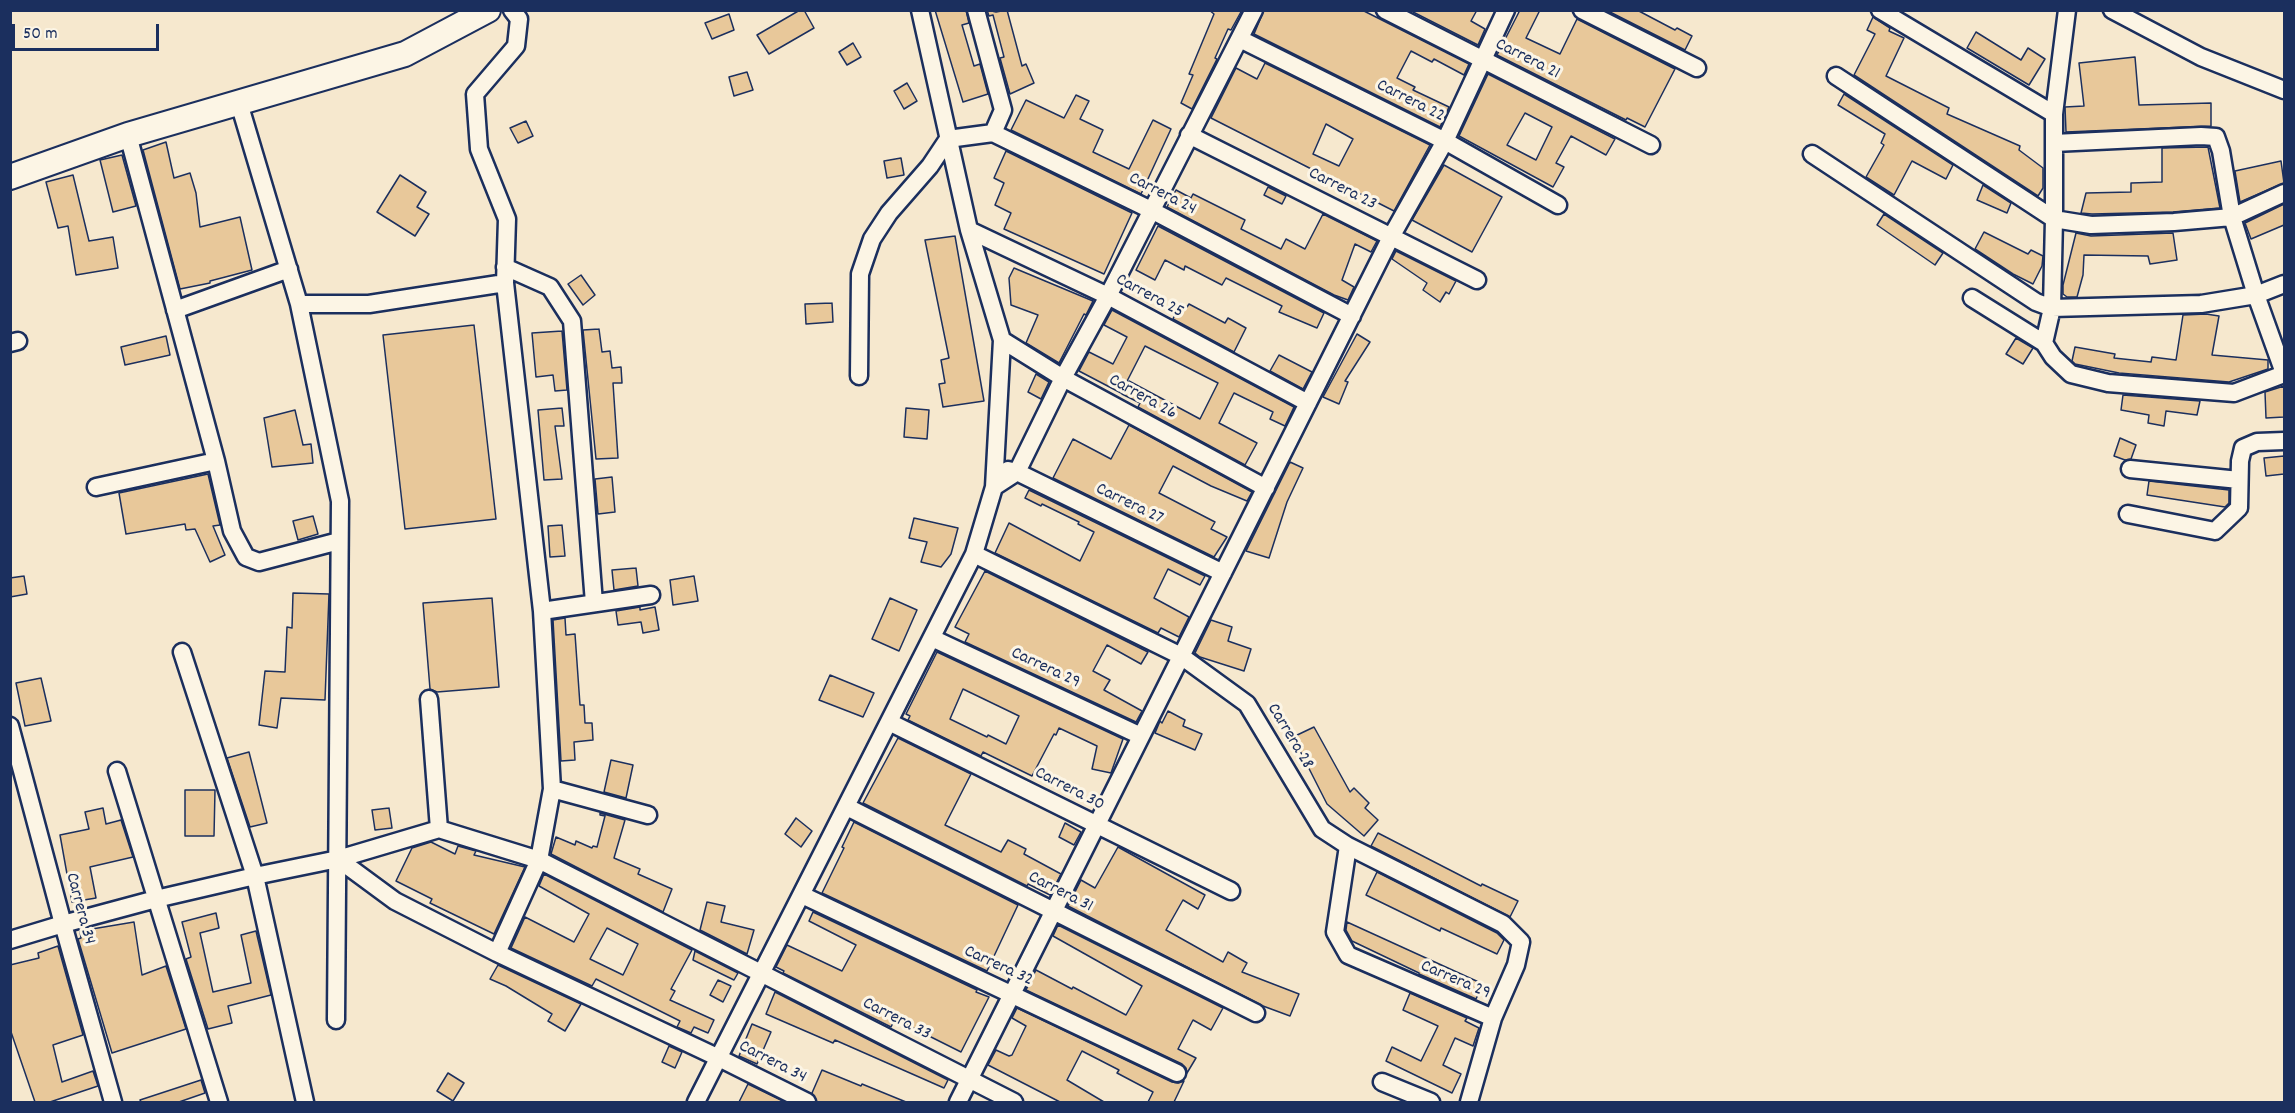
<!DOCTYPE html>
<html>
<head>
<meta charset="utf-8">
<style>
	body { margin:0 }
	#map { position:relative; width:2295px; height:1113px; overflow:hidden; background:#f6e8ce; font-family:Dekko,sans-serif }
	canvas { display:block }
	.frame { position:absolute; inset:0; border:12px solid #1b2f5e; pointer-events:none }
	.scale { position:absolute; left:12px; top:24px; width:147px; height:27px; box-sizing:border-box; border:3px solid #1b2f5e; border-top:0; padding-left:8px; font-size:18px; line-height:21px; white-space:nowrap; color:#1b2f5e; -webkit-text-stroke:4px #fcf5e5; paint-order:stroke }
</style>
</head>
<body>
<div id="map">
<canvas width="2295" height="1113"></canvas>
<div class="frame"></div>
<div class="scale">50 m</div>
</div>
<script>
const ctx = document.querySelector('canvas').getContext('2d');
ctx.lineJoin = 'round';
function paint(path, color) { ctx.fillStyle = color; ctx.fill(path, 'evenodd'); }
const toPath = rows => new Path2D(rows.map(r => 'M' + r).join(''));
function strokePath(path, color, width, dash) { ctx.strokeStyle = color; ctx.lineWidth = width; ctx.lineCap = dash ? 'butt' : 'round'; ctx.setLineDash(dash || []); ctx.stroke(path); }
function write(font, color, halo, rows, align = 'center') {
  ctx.font = font + ' Dekko,sans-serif'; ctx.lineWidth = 6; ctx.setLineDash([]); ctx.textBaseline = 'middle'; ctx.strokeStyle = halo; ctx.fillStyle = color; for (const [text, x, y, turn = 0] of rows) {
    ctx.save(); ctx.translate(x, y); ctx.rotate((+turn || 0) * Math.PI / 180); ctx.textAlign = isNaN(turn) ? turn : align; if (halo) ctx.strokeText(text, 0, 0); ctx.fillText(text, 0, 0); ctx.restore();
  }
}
const building = toPath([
	[800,10,804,10,814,28,769,54,757,35,800,10],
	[935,10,966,10,969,23,962,25,974,66,980,64,988,94,963,102,935,10],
	[987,10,996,12,1007,10,1022,66,1026,64,1034,83,1010,94,1000,58,1004,57,993,15,989,16,987,10],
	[1209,10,1242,10,1231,30,1228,29,1215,58,1217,59,1192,109,1181,103,1193,75,1189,74,1214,14,1209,10],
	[1264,10,1362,10,1469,64,1464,75,1434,59,1432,62,1411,51,1397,78,1415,87,1413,90,1449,107,1440,127,1254,34,1264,10],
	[1414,10,1477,10,1471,21,1485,29,1478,45,1413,12,1414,10],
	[1520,10,1540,10,1526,38,1560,54,1577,19,1675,69,1645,127,1627,118,1626,120,1497,55,1520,10],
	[1606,10,1637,10,1675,30,1677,28,1692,36,1685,50,1606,10],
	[729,14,734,30,712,39,705,23,729,14],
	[1873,17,1890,28,1889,31,1904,38,1886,76,1949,108,1947,114,2020,146,2019,150,2043,168,2043,188,2038,196,1854,75,1875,34,1867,30,1873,17],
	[1976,32,2021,60,2028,48,2045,59,2029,85,1967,48,1976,32],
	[853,43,861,57,847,65,839,52,853,43],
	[2135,57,2139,105,2211,103,2211,126,2066,132,2065,107,2084,106,2079,63,2135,57],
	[1265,63,1430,145,1394,211,1211,118,1236,68,1257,79,1265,63],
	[1326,124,1353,139,1339,166,1313,154,1326,124],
	[747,72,753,90,734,96,729,77,747,72],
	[1488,74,1615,139,1606,155,1571,136,1556,163,1564,167,1553,187,1459,136,1488,74],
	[1525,113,1552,127,1536,160,1507,145,1525,113],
	[907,83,917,101,904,109,894,91,907,83],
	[1844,94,1953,165,1946,179,1912,161,1894,195,1866,177,1884,145,1881,143,1885,134,1838,105,1844,94],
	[1076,95,1089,101,1080,119,1103,130,1093,152,1129,169,1153,120,1171,129,1141,194,1011,130,1026,100,1064,118,1076,95],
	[526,121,533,136,518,143,510,128,526,121],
	[166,142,174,178,190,173,196,193,200,227,240,217,252,270,210,281,210,283,180,289,143,150,166,142],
	[2208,147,2220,208,2173,212,2092,214,2081,213,2086,193,2131,192,2131,183,2162,182,2162,148,2208,147],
	[1006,151,1132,213,1104,274,1004,229,1011,213,995,205,1004,183,994,178,1006,151],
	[122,155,136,206,113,212,100,160,122,155],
	[901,158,904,175,887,178,884,161,901,158],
	[2281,161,2284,183,2240,202,2235,171,2281,161],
	[1444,165,1502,197,1472,252,1412,220,1444,165],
	[73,175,89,241,113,237,118,268,76,275,68,226,58,228,46,182,73,175],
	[400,175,426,192,417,207,429,214,415,236,377,212,400,175],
	[1983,185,2011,203,2007,213,1977,200,1983,185],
	[1268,187,1286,196,1282,204,1264,195,1268,187],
	[1176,190,1191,198,1193,194,1245,220,1241,229,1281,249,1286,239,1305,249,1323,214,1377,241,1371,252,1355,244,1342,280,1354,287,1348,300,1334,295,1167,207,1176,190],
	[2284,204,2284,225,2251,239,2245,223,2284,204],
	[1884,214,1943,253,1935,265,1877,225,1884,214],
	[1158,226,1324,313,1317,328,1279,312,1282,306,1226,278,1222,285,1185,266,1184,270,1165,260,1155,280,1136,270,1158,226],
	[1984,232,2028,254,2031,250,2043,256,2042,266,2033,284,2013,274,1975,249,1984,232],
	[2076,233,2091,236,2173,233,2177,260,2150,264,2148,256,2084,255,2083,275,2077,297,2067,297,2063,294,2063,285,2076,233],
	[955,236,984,401,943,407,939,384,945,383,941,360,949,358,925,240,955,236],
	[1396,251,1456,281,1449,294,1446,292,1440,302,1423,290,1427,283,1392,259,1396,251],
	[1014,268,1093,301,1086,315,1084,314,1059,363,1026,343,1038,315,1011,305,1009,278,1014,268],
	[581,275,595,295,583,305,568,284,581,275],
	[832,303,833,322,806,324,805,304,832,303],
	[1180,303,1187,307,1189,304,1225,323,1228,318,1246,328,1234,352,1173,319,1180,303],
	[1112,310,1294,407,1285,426,1270,419,1273,412,1234,393,1219,423,1257,443,1245,465,1138,407,1140,403,1122,394,1129,381,1200,419,1218,383,1145,346,1121,393,1079,371,1089,352,1113,364,1127,337,1104,325,1112,310],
	[2206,314,2219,316,2212,355,2268,360,2268,369,2229,382,2119,373,2075,364,2072,361,2075,347,2115,354,2114,358,2151,362,2152,357,2176,360,2183,315,2206,314],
	[474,325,496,519,405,529,383,335,474,325],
	[599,329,602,352,610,351,612,368,621,367,622,383,613,383,618,458,596,459,583,330,599,329],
	[562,331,567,390,555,391,553,375,536,377,532,333,562,331],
	[1357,334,1370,342,1345,381,1348,382,1339,404,1323,397,1357,334],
	[166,336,170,355,125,365,121,347,166,336],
	[2016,338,2033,348,2023,364,2006,354,2016,338],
	[1279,355,1312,372,1303,389,1270,371,1279,355],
	[1036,374,1049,382,1041,399,1028,392,1036,374],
	[2284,386,2284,417,2266,418,2265,392,2284,386],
	[2123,395,2200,401,2197,415,2166,411,2164,426,2148,423,2149,415,2121,410,2123,395],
	[562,408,564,426,555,426,562,479,544,480,538,410,562,408],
	[906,408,929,410,927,439,904,437,906,408],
	[295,410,303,445,311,444,313,463,272,467,264,418,295,410],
	[1129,425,1252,492,1247,501,1211,486,1173,466,1159,493,1215,522,1211,529,1227,537,1214,557,1053,478,1073,439,1111,459,1129,425],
	[2120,438,2136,445,2131,459,2125,460,2114,456,2120,438],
	[2284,456,2284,474,2266,476,2264,458,2284,456],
	[1290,462,1303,468,1287,502,1269,558,1246,551,1290,462],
	[208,474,220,525,213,526,225,555,210,562,195,529,186,530,185,524,126,534,119,493,208,474],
	[612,477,615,512,598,514,595,479,612,477],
	[2149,481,2229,490,2229,503,2225,507,2147,495,2149,481],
	[1029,490,1205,576,1200,585,1168,569,1154,598,1189,617,1179,637,1161,628,1158,633,995,553,1009,523,1080,561,1094,532,1078,524,1079,522,1042,504,1041,506,1025,498,1029,490],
	[313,516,318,534,298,540,293,521,313,516],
	[914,518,958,528,951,554,941,567,921,562,927,542,909,538,914,518],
	[562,525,565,556,550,557,548,526,562,525],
	[636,568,638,586,614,590,612,570,636,568],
	[985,571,1148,652,1141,664,1107,645,1093,671,1110,680,1104,690,1142,711,1136,722,965,642,969,634,955,627,985,571],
	[24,576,27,594,10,597,10,578,24,576],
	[694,576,698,601,673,605,670,580,694,576],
	[293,593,329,594,325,700,281,698,277,728,259,725,265,671,285,672,287,627,292,628,293,593],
	[492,598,499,687,437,692,430,689,423,603,492,598],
	[890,598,917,610,899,651,872,639,890,598],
	[640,607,640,610,655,607,659,630,643,633,641,622,618,625,616,611,640,607],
	[565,618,566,635,575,634,580,705,584,705,585,723,592,723,593,740,574,742,575,760,561,761,553,620,565,618],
	[1211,620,1232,627,1228,641,1251,649,1244,671,1200,657,1195,653,1211,620],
	[937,652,1123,739,1111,773,1092,769,1097,746,1059,728,1056,735,1054,734,1032,776,983,752,981,756,908,720,910,716,906,714,937,652],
	[963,689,1019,716,1006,744,988,735,987,737,950,719,963,689],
	[830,675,874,693,863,717,819,700,830,675],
	[41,678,51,721,25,726,16,683,41,678],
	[1168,711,1185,720,1183,726,1202,734,1195,750,1155,733,1160,721,1162,723,1168,711],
	[1314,727,1350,792,1354,788,1369,803,1365,808,1378,820,1364,836,1327,804,1293,737,1314,727],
	[898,738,971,774,945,825,1001,852,1008,840,1026,849,1024,854,1061,874,1050,895,1028,884,1027,886,863,803,898,738],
	[249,752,267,823,250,827,227,758,249,752],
	[611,760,633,765,626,798,604,792,611,760],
	[185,790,215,790,214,836,185,836,185,790],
	[103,808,106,824,121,820,133,857,90,867,96,898,72,902,60,835,89,829,85,812,103,808],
	[389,808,392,828,375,830,372,810,389,808],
	[600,813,625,820,614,858,640,869,638,874,672,889,663,912,551,854,556,837,575,845,576,841,592,848,593,846,597,847,605,816,600,815,600,813],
	[796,818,812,831,801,847,785,834,796,818],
	[854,822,1018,905,987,971,822,893,844,848,842,847,854,822],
	[1065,823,1081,832,1074,845,1059,837,1065,823],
	[1378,833,1481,886,1482,884,1518,901,1510,917,1371,846,1378,833],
	[431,842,455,854,458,846,476,851,474,855,525,867,494,934,430,903,432,899,396,881,412,848,431,842],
	[1118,847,1205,895,1198,909,1183,900,1166,930,1223,962,1228,952,1247,963,1242,972,1299,994,1290,1016,1263,1006,1068,906,1081,880,1095,888,1118,847],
	[1377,872,1497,933,1504,940,1497,954,1441,928,1440,931,1366,895,1377,872],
	[544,874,692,950,671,989,675,991,670,1000,714,1020,708,1033,694,1027,691,1033,677,1027,680,1021,596,979,592,986,511,948,525,917,574,942,589,914,539,886,544,874],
	[607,928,638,944,623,975,590,959,607,928],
	[707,902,725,906,721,922,754,930,747,954,700,930,707,902],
	[813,912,977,990,976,992,989,997,961,1052,895,1019,891,1027,783,973,784,971,776,967,787,945,842,971,856,945,809,921,813,912],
	[216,913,219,928,200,933,213,992,251,983,241,935,256,931,271,995,228,1006,232,1023,208,1029,186,959,191,957,182,922,216,913],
	[134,922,142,975,166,966,186,1029,112,1053,78,939,81,938,80,931,134,922],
	[1347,922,1483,984,1476,999,1419,974,1419,973,1352,941,1346,930,1347,922],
	[1058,925,1223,1008,1211,1030,1193,1020,1178,1049,1196,1058,1187,1073,1186,1068,1182,1064,1026,990,1036,970,1072,989,1073,987,1126,1015,1142,986,1053,936,1058,925],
	[58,946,83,1035,53,1045,62,1082,93,1071,98,1086,50,1102,35,1102,10,1029,10,965,39,958,38,953,58,946],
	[695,951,738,973,734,980,693,960,695,951],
	[498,965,581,1004,565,1031,548,1021,552,1014,506,986,490,979,498,965],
	[718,980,731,986,723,1002,710,995,718,980],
	[775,992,948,1080,944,1088,835,1040,833,1043,766,1014,775,992],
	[1410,993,1467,1018,1465,1021,1479,1028,1473,1046,1455,1038,1443,1065,1461,1074,1452,1093,1386,1061,1392,1047,1421,1061,1438,1026,1403,1010,1410,993],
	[1017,1008,1172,1082,1178,1083,1184,1081,1174,1102,1148,1102,1153,1092,1117,1073,1119,1070,1082,1051,1067,1080,1104,1102,1060,1102,988,1065,996,1050,1009,1056,1012,1055,1026,1026,1012,1018,1017,1008],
	[752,1024,771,1032,757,1064,739,1056,752,1024],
	[669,1046,682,1052,675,1068,662,1062,669,1046],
	[822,1070,861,1086,862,1084,906,1102,817,1102,812,1093,822,1070],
	[448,1073,464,1083,453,1101,437,1091,448,1073],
	[201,1080,205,1093,179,1102,141,1102,140,1100,201,1080],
	[748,1084,785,1102,739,1102,748,1084]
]);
paint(building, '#e8c89a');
strokePath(building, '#1b2f5e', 1.5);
const street = toPath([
	[976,10,1003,110,993,133],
	[1385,10,1651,145],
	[1582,10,1697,68],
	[1880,10,2054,114],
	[2112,10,2201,57,2284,90],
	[1240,39,1445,141,1558,205],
	[1836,76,2054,219,2091,225,2174,222,2232,217,2284,193],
	[239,103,299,304,340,501,336,1020],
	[128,135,216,461,232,531,246,557,259,562,339,541],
	[1189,135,1477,280],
	[2054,143,2201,136,2216,137,2221,151,2232,217,2256,295,2284,373],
	[1812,154,2036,302,2052,308,2201,304,2256,295,2284,284],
	[969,230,1108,296,1308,403],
	[505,267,550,287,572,321,594,603],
	[1972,298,2044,343,2053,357,2071,374,2108,383,2234,393,2284,374],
	[299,304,369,304,505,283],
	[175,310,289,269],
	[1002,340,1063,378,1266,488],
	[10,343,18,341],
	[2044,343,2052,308,2054,219,2054,114,2067,10],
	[859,376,860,274,872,239,889,213,930,166,948,139,993,133,1151,210,1352,316],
	[2130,469,2239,480],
	[1008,470,1017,472,1223,573],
	[96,487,216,461],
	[994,487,1017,472,1063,378,1108,296,1254,10],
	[2128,514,2215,531,2239,508,2240,461,2243,448,2257,442,2284,441],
	[974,554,1181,656,1247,704,1322,829,1348,846,1503,924,1521,942,1516,965,1493,1018,1469,1102],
	[542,611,651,595],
	[932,638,1141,736],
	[182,652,255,876,305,1102],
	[429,699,439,829],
	[889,722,1231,891],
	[10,726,63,924,113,1102],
	[117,771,219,1102],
	[552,789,648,815],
	[847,807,1256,1013],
	[1348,846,1335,932,1348,955,1493,1018],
	[338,859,395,901,497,953,719,1058,807,1102],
	[802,895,1177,1073],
	[10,940,63,924,156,899,255,876,338,859,439,829,539,860,1014,1102],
	[497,953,539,860,552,789,542,611,505,283,507,219,479,149,475,94,516,46,519,19,512,10],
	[1382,1082,1431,1102],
	[696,1102,974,554,994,487,1002,340,969,230,920,10],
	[958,1102,1391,237,1445,141,1506,10]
]);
const secondary = toPath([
	[10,177,128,135,405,54,488,10]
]);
strokePath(street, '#1b2f5e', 21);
strokePath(secondary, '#1b2f5e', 28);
strokePath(street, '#fcf5e5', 16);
strokePath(secondary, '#fcf5e5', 24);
write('18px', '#1b2f5e', '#fcf5e5', [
	["Carrera 21",1527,60,27],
	["Carrera 22",1410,102,27],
	["Carrera 23",1342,190,27],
	["Carrera 24",1162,195,27],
	["Carrera 25",1149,297,28],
	["Carrera 26",1142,398,29],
	["Carrera 27",1129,505,26],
	["Carrera 29",1045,669,25],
	["Carrera 28",1289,737,59],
	["Carrera 30",1069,790,27],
	["Carrera 31",1060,893,27],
	["Carrera 34",79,909,75],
	["Carrera 32",998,967,25],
	["Carrera 29",1455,981,23],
	["Carrera 33",896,1020,27],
	["Carrera 34",772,1063,27]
]);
</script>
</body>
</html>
